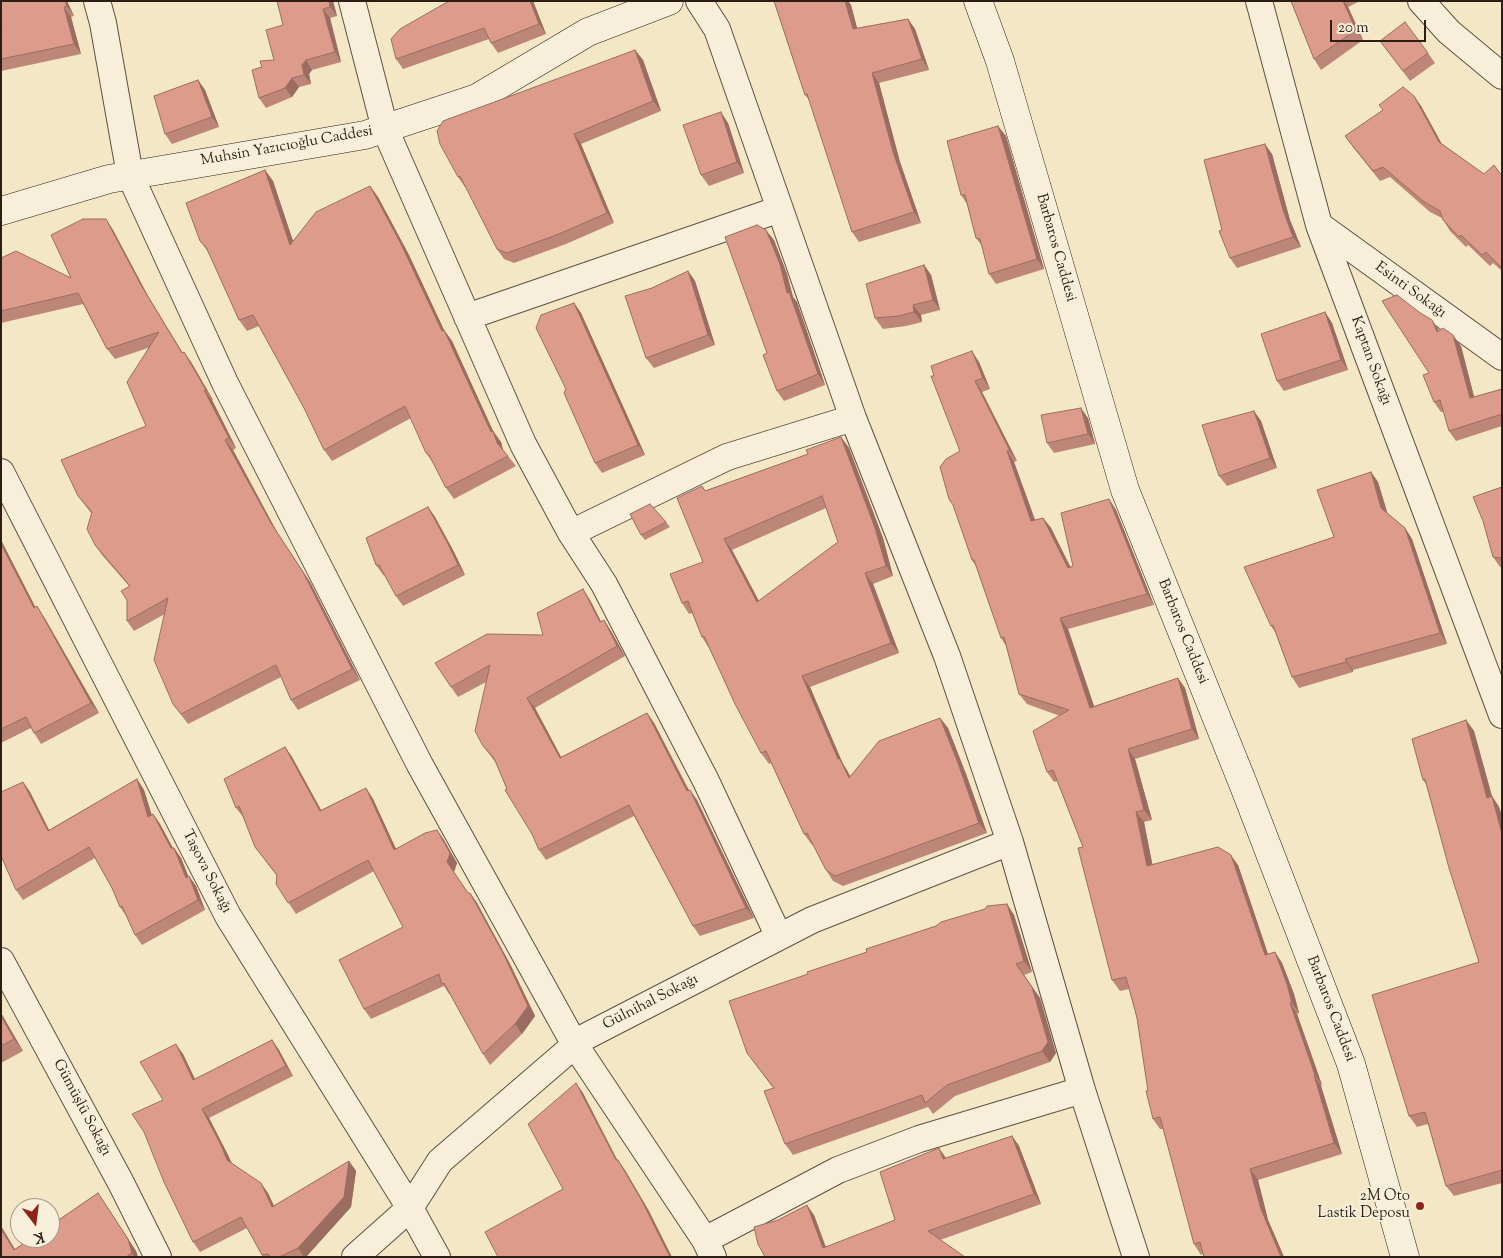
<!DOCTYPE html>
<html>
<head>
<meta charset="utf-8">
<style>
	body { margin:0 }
	#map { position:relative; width:1503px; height:1258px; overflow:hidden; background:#f3e7c6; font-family:"Sorts Mill Goudy",serif }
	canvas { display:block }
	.frame { position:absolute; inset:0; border:2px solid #2c1e15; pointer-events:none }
	.north { position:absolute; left:10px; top:1198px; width:50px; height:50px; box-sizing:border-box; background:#f7efda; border:1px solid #a69b8b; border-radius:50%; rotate:165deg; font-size:14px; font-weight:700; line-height:20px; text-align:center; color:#2c1e15 }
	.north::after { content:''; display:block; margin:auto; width:18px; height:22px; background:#8f2418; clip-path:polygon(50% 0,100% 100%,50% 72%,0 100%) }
	.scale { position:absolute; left:1330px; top:20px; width:96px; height:22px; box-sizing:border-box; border:2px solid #2c1e15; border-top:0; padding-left:6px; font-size:15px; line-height:18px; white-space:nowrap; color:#2c1e15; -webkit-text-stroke:4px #f7efda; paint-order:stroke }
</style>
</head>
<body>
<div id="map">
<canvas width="1503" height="1258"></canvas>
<div class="frame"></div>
<div class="north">K</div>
<div class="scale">20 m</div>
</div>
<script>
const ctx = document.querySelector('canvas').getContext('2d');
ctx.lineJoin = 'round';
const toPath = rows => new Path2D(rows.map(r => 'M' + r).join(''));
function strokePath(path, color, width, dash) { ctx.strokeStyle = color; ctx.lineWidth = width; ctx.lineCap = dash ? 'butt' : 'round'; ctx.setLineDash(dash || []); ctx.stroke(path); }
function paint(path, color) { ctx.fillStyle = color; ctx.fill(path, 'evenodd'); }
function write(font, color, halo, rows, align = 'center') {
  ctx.font = font + ' "Sorts Mill Goudy",serif'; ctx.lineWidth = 4; ctx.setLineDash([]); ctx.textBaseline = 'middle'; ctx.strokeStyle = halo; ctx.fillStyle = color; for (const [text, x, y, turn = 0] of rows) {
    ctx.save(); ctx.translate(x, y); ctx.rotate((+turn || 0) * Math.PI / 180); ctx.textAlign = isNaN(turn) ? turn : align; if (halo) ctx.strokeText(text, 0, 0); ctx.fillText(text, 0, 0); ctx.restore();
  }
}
const street = toPath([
	[97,1,103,23,130,175,225,383,420,765,575,1045,705,1240,713,1257],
	[352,1,385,129,523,444,571,533,604,584,706,781,779,937],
	[699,1,717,29,853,418,947,656,1010,842,1082,1090,1136,1257],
	[1259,1,1319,225,1502,715],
	[1421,1,1449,32,1502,76],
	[1319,225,1502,357],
	[467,317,780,209],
	[1,472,228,916,410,1208,437,1257],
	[571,533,727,457,853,418],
	[1,961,121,1183,158,1257],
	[705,1240,838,1170,919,1139,1082,1090],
	[355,1257,410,1208,440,1161,583,1038,812,920,1010,842]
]);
const secondary = toPath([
	[978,1,1000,61,1125,490,1244,786,1351,1064,1405,1257],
	[1,211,109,179,365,135,477,98,588,32,669,1]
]);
strokePath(street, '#5e5041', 28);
strokePath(secondary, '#2c1e15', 29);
strokePath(street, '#f7efda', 26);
strokePath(secondary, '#f7efda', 28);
paint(toPath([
	[1,1,67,1,74,16,71,17,81,54,1,71,1,27,2,26],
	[333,1,337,16,330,18,341,62,312,70,309,74,311,84,299,87,292,97,266,108,259,98,262,67,274,60,283,25],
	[533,1,546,34,498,53,491,43,489,39,403,69,396,59],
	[774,1,848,1,851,5,857,28,908,19,915,29,929,70,879,83,900,162,921,223,859,242,852,232,810,101,805,95],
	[1291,1,1360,1,1348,7,1363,40,1321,70,1314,59],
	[1380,41,1428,53,1435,63,1410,81],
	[635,50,643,60,661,111,581,144,614,223,566,244,514,263,504,259,497,249,466,187,465,187,458,177],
	[198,80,205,90,219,127,172,144,165,134],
	[1414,96,1421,106,1442,144,1484,174,1502,176,1502,271,1493,263,1490,266,1468,245,1466,247,1450,231,1442,218,1430,212,1390,177,1380,181,1352,146,1345,136,1383,110],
	[728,123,744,173,709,186,701,175],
	[998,126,1006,136,1044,269,996,284,989,274,982,246,976,238,967,204,961,195],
	[1272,154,1290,220,1301,247,1237,268,1230,258,1222,230],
	[265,170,273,181,293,241,370,186,378,197,409,255,444,330,452,341,493,431,501,442,503,450,508,456,516,466,454,499,446,488,434,464,426,453,411,418,332,461,324,450,304,408,259,326,247,331,239,320,209,253,200,241],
	[106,219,113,230,148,296,182,353,184,352,191,362,213,400,212,400,236,448,233,450,278,534,310,582,360,680,298,710,291,700,281,677,188,724,173,704,165,614,134,631,127,621,129,586,102,555,95,545,91,513,78,496,146,426,148,348,115,359,107,349,83,304,1,323,1,258,71,278],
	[774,240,787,274,793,297,797,302,825,385,784,401,777,391,767,353],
	[924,265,931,275,940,310,921,315,922,322,906,326,883,329,875,318],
	[688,271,695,281,715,345,654,368,646,358,652,288],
	[574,303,581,313,645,455,602,473,595,463,566,389],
	[1325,312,1332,323,1348,370,1284,391,1277,381],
	[1439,330,1461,346,1474,397,1502,389,1502,426,1456,441,1449,431,1444,412,1441,412,1434,402,1429,373],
	[979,362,990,389,982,392,1017,461,1014,462,1035,520,1043,518,1051,528,1070,567,1073,566,1109,499,1116,510,1154,605,1068,629,1094,706,1178,678,1185,688,1199,739,1135,759,1152,820,1144,822,1152,865,1238,865,1268,954,1275,952,1282,963,1294,994,1299,1013,1297,1014,1322,1085,1321,1086,1342,1154,1258,1180,1268,1220,1284,1257,1204,1257,1203,1254,1201,1255,1194,1244,1163,1129,1160,1129,1153,1119,1137,1018,1129,989,1120,991,1112,980,1083,847,1057,781,1054,782,1047,772,1060,716,1027,704,1019,694,1006,646,1001,638,976,566,972,560,960,451],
	[1254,411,1261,421,1277,468,1227,486,1219,476],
	[1088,418,1095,444,1054,453,1047,443],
	[841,437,849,448,883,538,893,576,873,584,899,653,810,687,843,764,850,776,940,718,948,728,966,774,987,833,843,886,833,881,826,870,813,845,812,845,804,834,771,763,769,764,761,753,709,648,702,637,692,613,689,614,682,603,703,562,702,486,705,491,808,454],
	[826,508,838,542,759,601,732,550],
	[1371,472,1378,482,1387,513,1405,528,1412,539,1447,644,1353,670,1353,672,1299,688,1292,677,1275,632,1271,626,1334,537],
	[1502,487,1502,567,1500,567,1493,557],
	[428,507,435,517,454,552,465,575,403,606,396,596,385,575,384,576,376,565],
	[666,522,670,527,645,540,641,535],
	[1,540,35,607,44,617,99,713,41,744,31,728,1,743],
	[590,600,601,622,604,620,611,631,625,656,535,708,561,757,647,713,654,723,689,790,697,800,754,918,700,936,693,926,634,816,546,860,539,850,532,834,507,789,496,763,483,746,486,682,458,697,451,687,543,635],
	[1466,720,1474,731,1492,796,1499,807,1502,816,1502,1183,1454,1196,1446,1186,1428,1124,1417,1127,1409,1116,1479,962,1426,784,1423,780],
	[285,747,292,757,321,810,366,788,373,799,396,849,437,830,444,840,457,863,454,872,468,893,470,893,477,903,510,964,535,1016,522,1034,490,1065,483,1054,450,994,449,994,444,986,371,1019,364,1009,403,927,374,871,296,914,276,884,277,876,255,847,244,818,236,808],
	[137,779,144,790,152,815,153,814,160,824,173,848,174,848,181,858,188,876,196,886,205,910,142,945,135,935,127,917,120,907,112,888,95,858,23,900,16,890,23,782,30,792,49,830],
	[1007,904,1014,915,1032,972,1024,975,1040,998,1056,1053,1050,1062,955,1096,933,1114,928,1107,793,1155,785,1144,773,1088,747,1053],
	[1,1013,23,1051,1,1063],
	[272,1040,279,1050,293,1076,209,1118,228,1155,232,1163,268,1193,274,1206,349,1161,356,1171,351,1207,306,1257,263,1257,247,1228,200,1252,193,1242,163,1100,183,1054,195,1079],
	[1012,1136,1019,1146,1041,1204,940,1240,765,1257,814,1215,826,1247,895,1220,946,1158],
	[98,1193,136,1251,138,1257,1,1257,1,1226,15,1249]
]), '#be8678');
paint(toPath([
	[65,1,67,1,74,16,67,6],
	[329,1,333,1,337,16,330,7],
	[530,1,533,1,546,34,539,24],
	[845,1,848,1,851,5,860,39,853,29],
	[1343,1,1344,1,1348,7,1363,40,1356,30],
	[64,7,71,17,81,54,74,44],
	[323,9,330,18,341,62,335,52],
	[908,19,915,29,929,70,922,59],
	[635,50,643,60,661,111,653,101],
	[306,60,312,70,309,74,311,84,304,75,302,65],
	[872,73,879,83,900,162,921,223,914,212,893,152],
	[292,78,299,87,292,97,285,88],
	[198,80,205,90,219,127,212,117],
	[1414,96,1421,106,1446,152,1439,142],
	[721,112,728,123,744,173,737,162],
	[998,126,1006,136,1044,269,1037,259],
	[574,134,581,144,614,223,607,213],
	[1265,144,1272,154,1290,220,1301,247,1293,237,1283,210],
	[265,170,273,181,298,256,290,245],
	[370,186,378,197,409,255,444,330,452,341,494,433,493,431,501,442,504,454,497,443,491,432,442,331],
	[106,219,113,230,148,296,189,363,182,353,141,285],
	[766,230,774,240,787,274,793,297,797,302,825,385,818,374,787,293],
	[924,265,931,275,940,310,933,300],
	[688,271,695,281,715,345,708,335],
	[574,303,581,313,645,455,638,445],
	[913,305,921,315,922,322,914,312],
	[1325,312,1332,323,1348,370,1341,360],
	[1432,320,1439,330,1437,332],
	[1453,335,1461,346,1477,408,1470,398],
	[972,351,979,362,990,389,983,378],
	[184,352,191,362,213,400,206,390],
	[975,381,982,392,1017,461,1010,451],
	[204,390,212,400,236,448,229,438],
	[1081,408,1088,418,1095,444,1088,434],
	[1254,411,1261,421,1277,468,1270,458],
	[841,437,849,448,883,538,893,576,886,566],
	[225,440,233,450,278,534,310,582,360,680,352,669,271,523],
	[1007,451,1014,462,1039,531,1031,521],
	[1371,472,1378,482,1389,518,1381,508],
	[1109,499,1116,510,1154,605,1147,594],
	[428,507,435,517,454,552,465,575,458,565],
	[1043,518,1051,528,1076,578,1068,568],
	[1405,528,1412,539,1447,644,1440,633],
	[724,539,732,550,765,613,757,602],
	[1,540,2,542,41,618,34,608,1,544],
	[865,573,873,584,899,653,891,643],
	[583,589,590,600,607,633,600,622],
	[37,606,44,617,99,713,91,703],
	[1060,618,1068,629,1098,718,1090,708],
	[604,620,611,631,625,656,617,646],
	[1345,659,1353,670,1353,672,1346,662],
	[802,676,810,687,843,764,847,770,856,788,849,778,838,759],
	[1178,678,1185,688,1199,739,1192,729],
	[527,698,535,708,567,768,560,758],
	[647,713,654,723,694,801,687,791],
	[940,718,948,728,966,774,987,833,979,823],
	[1466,720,1474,731,1495,808,1487,798],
	[285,747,292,757,327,821,320,811],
	[1128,749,1135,759,1152,820,1144,810],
	[137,779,144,790,155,827,148,817],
	[23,782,30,792,55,842,48,831],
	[366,788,373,799,401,860,394,850],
	[690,790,697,800,754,918,746,908],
	[1492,796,1499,807,1502,816,1502,834],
	[1136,812,1144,822,1155,877,1147,866],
	[153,814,160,824,177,856,174,848,181,858,192,885,189,876,196,886,205,910,198,900],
	[437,830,444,840,457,863,454,872,447,862],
	[1231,855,1238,865,1272,966,1265,955],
	[470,893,477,903,510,964,535,1016,522,1034,515,1024],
	[1007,904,1014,915,1032,972,1024,961],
	[1275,952,1282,963,1294,994,1299,1013,1292,1003],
	[1016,964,1040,998,1056,1053,1050,1062,1042,1051],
	[1290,1003,1297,1014,1322,1085,1315,1075],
	[1,1013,23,1051,14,1039,1,1016],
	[272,1040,279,1050,293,1076,286,1066],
	[176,1044,183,1054,200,1090,193,1080],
	[1314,1075,1321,1086,1342,1154,1334,1143],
	[576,1083,583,1093,623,1171,616,1160],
	[202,1109,209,1118,228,1155,234,1170,227,1160],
	[1012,1136,1019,1146,1041,1204,1034,1194],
	[939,1148,946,1158,943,1159],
	[618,1160,625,1170,649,1211,672,1257,670,1257],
	[349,1161,356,1171,351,1207,306,1257,304,1257,298,1248],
	[1250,1169,1258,1180,1268,1220,1284,1257,1281,1257,1261,1209],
	[261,1183,268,1193,279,1217,272,1207],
	[98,1193,136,1251,138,1257,134,1257,132,1253],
	[807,1205,814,1215,829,1257,823,1248],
	[1,1226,19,1257,14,1250,1,1229]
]), '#9b6d61');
const building = toPath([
	[1,1,65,1,67,6,64,7,74,44,1,59,1,27,2,26,1,21,1,1],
	[277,1,329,1,330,7,323,9,335,52,306,60,302,65,304,75,292,78,285,88,259,98,252,70,262,67,260,61,274,60,266,30,283,25,277,1],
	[449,1,530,1,539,24,491,43,484,28,396,59,391,39,400,29,449,1],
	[774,1,845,1,853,29,908,19,922,59,872,73,893,152,914,212,852,232,807,94,805,95,774,1],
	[1291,1,1343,1,1356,30,1314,59,1291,1],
	[1405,22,1428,53,1403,71,1380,41,1405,22],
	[635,50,653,101,574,134,607,213,559,234,507,253,497,249,460,176,458,177,440,144,437,131,443,121,635,50],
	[198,80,212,117,165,134,154,96,198,80],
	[1403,87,1414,96,1439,142,1484,174,1494,165,1502,176,1502,268,1486,252,1482,255,1461,235,1459,237,1443,220,1440,211,1423,201,1383,167,1373,171,1345,136,1383,110,1379,105,1403,87],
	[721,112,737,162,701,175,683,125,721,112],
	[998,126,1037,259,989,274,980,239,976,238,965,195,961,195,947,141,998,126],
	[1265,144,1283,210,1293,237,1230,258,1219,231,1222,230,1204,160,1265,144],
	[265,170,290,245,316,212,370,186,401,244,442,331,444,330,491,432,493,431,497,443,508,456,446,488,429,455,426,453,405,406,324,450,304,408,253,315,239,320,206,247,200,241,186,203,265,170],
	[83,219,106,219,141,285,182,353,184,352,206,390,204,390,229,438,225,440,271,523,303,572,352,669,291,700,276,665,181,714,173,704,154,660,168,598,127,621,127,600,121,591,130,586,95,545,87,529,92,512,78,496,61,460,146,426,127,382,159,332,107,349,78,293,1,311,1,258,16,251,71,278,51,235,83,219],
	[757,225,766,230,780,264,787,293,789,292,818,374,777,391,763,355,767,353,725,237,757,225],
	[924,265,933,300,913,305,914,312,899,316,875,318,866,284,924,265],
	[688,271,708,335,646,358,625,296,652,288,688,271],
	[1397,295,1419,312,1432,320,1437,332,1443,328,1453,335,1470,398,1502,389,1502,414,1449,431,1440,400,1434,402,1423,375,1429,373,1382,301,1397,295],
	[574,303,638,445,595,463,564,393,566,389,536,328,541,315,574,303],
	[1325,312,1341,360,1277,381,1261,334,1325,312],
	[972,351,983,378,975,381,1010,451,1007,451,1031,521,1043,518,1068,568,1073,566,1061,513,1109,499,1147,594,1060,618,1090,708,1178,678,1192,729,1128,749,1144,810,1136,812,1147,866,1218,847,1231,855,1265,955,1275,952,1287,984,1292,1003,1290,1003,1315,1075,1314,1075,1334,1143,1250,1169,1261,1209,1281,1257,1204,1257,1200,1242,1194,1244,1160,1117,1153,1119,1146,1091,1148,1091,1137,1018,1126,977,1112,980,1078,848,1083,847,1053,770,1047,772,1033,731,1069,710,1019,694,1004,637,1001,638,974,560,972,560,953,505,949,499,940,467,946,459,960,451,931,376,934,376,931,366,972,351],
	[1081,408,1088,434,1047,443,1041,415,1081,408],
	[1254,411,1270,458,1219,476,1202,425,1254,411],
	[841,437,875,528,886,566,865,573,891,643,802,676,838,759,840,759,849,778,879,741,940,718,958,763,979,823,835,876,826,870,807,833,804,834,766,751,761,753,735,704,704,636,702,637,688,601,682,603,670,574,703,562,677,498,702,486,705,491,808,454,806,450,841,437],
	[822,496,838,542,757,602,724,539,822,496],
	[1371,472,1381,508,1405,528,1440,633,1345,659,1346,662,1292,677,1273,625,1271,626,1244,567,1334,537,1317,490,1371,472],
	[1502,487,1502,558,1493,557,1483,521,1473,497,1502,487],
	[650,504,666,522,641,535,630,514,650,504],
	[428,507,447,542,458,565,396,596,379,565,376,565,366,538,428,507],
	[1,544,34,608,37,606,91,703,34,733,26,717,1,729,1,544],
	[583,589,600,622,604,620,617,646,527,698,560,758,647,713,687,791,690,790,746,908,693,926,629,805,539,850,532,834,505,790,507,789,494,758,483,746,475,731,490,665,451,687,435,663,487,634,543,635,537,613,583,589],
	[1466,720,1487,798,1492,796,1502,834,1502,1170,1446,1186,1425,1112,1409,1116,1372,995,1479,962,1449,868,1425,779,1423,780,1412,739,1466,720],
	[285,747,320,811,366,788,394,850,425,833,437,830,450,853,447,862,468,893,470,893,503,953,528,1006,515,1024,483,1054,444,983,442,984,439,974,364,1009,339,960,403,927,368,860,288,903,276,884,277,875,255,847,239,806,236,808,224,779,285,747],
	[137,779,148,817,153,814,171,848,174,848,186,878,189,876,198,900,135,935,122,906,120,907,112,888,89,847,16,890,1,856,1,792,23,782,48,831,137,779],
	[1007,904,1024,961,1016,964,1032,987,1048,1042,1042,1051,947,1085,925,1103,922,1095,785,1144,764,1091,774,1088,747,1053,729,1001,808,974,807,972,867,952,866,949,936,926,941,922,985,909,987,906,1007,904],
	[1,1016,14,1039,1,1046,1,1016],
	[272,1040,286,1066,202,1109,221,1145,227,1160,261,1183,272,1207,349,1161,344,1197,298,1248,279,1257,271,1257,268,1254,262,1255,241,1217,193,1242,164,1182,144,1132,132,1114,163,1100,140,1062,176,1044,193,1080,272,1040],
	[576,1083,616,1160,618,1160,642,1201,670,1257,498,1257,485,1232,563,1189,528,1124,576,1083],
	[1012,1136,1034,1194,928,1231,965,1257,765,1257,758,1244,754,1227,778,1220,807,1205,823,1248,895,1220,880,1172,939,1148,943,1159,1012,1136],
	[98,1193,128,1239,132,1253,126,1257,1,1257,1,1229,14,1250,32,1238,50,1238,50,1226,98,1193]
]);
paint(building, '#dd9c8b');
strokePath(building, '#9b6d61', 1);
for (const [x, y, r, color] of [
	[1420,1206,5,"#8f2418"]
]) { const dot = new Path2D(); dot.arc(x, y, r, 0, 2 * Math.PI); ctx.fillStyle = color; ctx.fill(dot); strokePath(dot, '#f7efda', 2); }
write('15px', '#2c1e15', '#f7efda', [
	["Muhsin Yazıcıoğlu Caddesi",287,147,-10],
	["Barbaros Caddesi",1055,248,74],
	["Esinti Sokağı",1410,291,36],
	["Kaptan Sokağı",1370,361,70],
	["Barbaros Caddesi",1182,632,68],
	["Taşova Sokağı",206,872,63],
	["Gülnihal Sokağı",651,1003,-27],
	["Barbaros Caddesi",1330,1009,69],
	["Gümüşlü Sokağı",81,1108,62]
]);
write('15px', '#2c1e15', '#f7efda', [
	["2M Oto",1410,1197],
	["Lastik Deposu",1410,1214]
], 'right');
</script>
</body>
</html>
